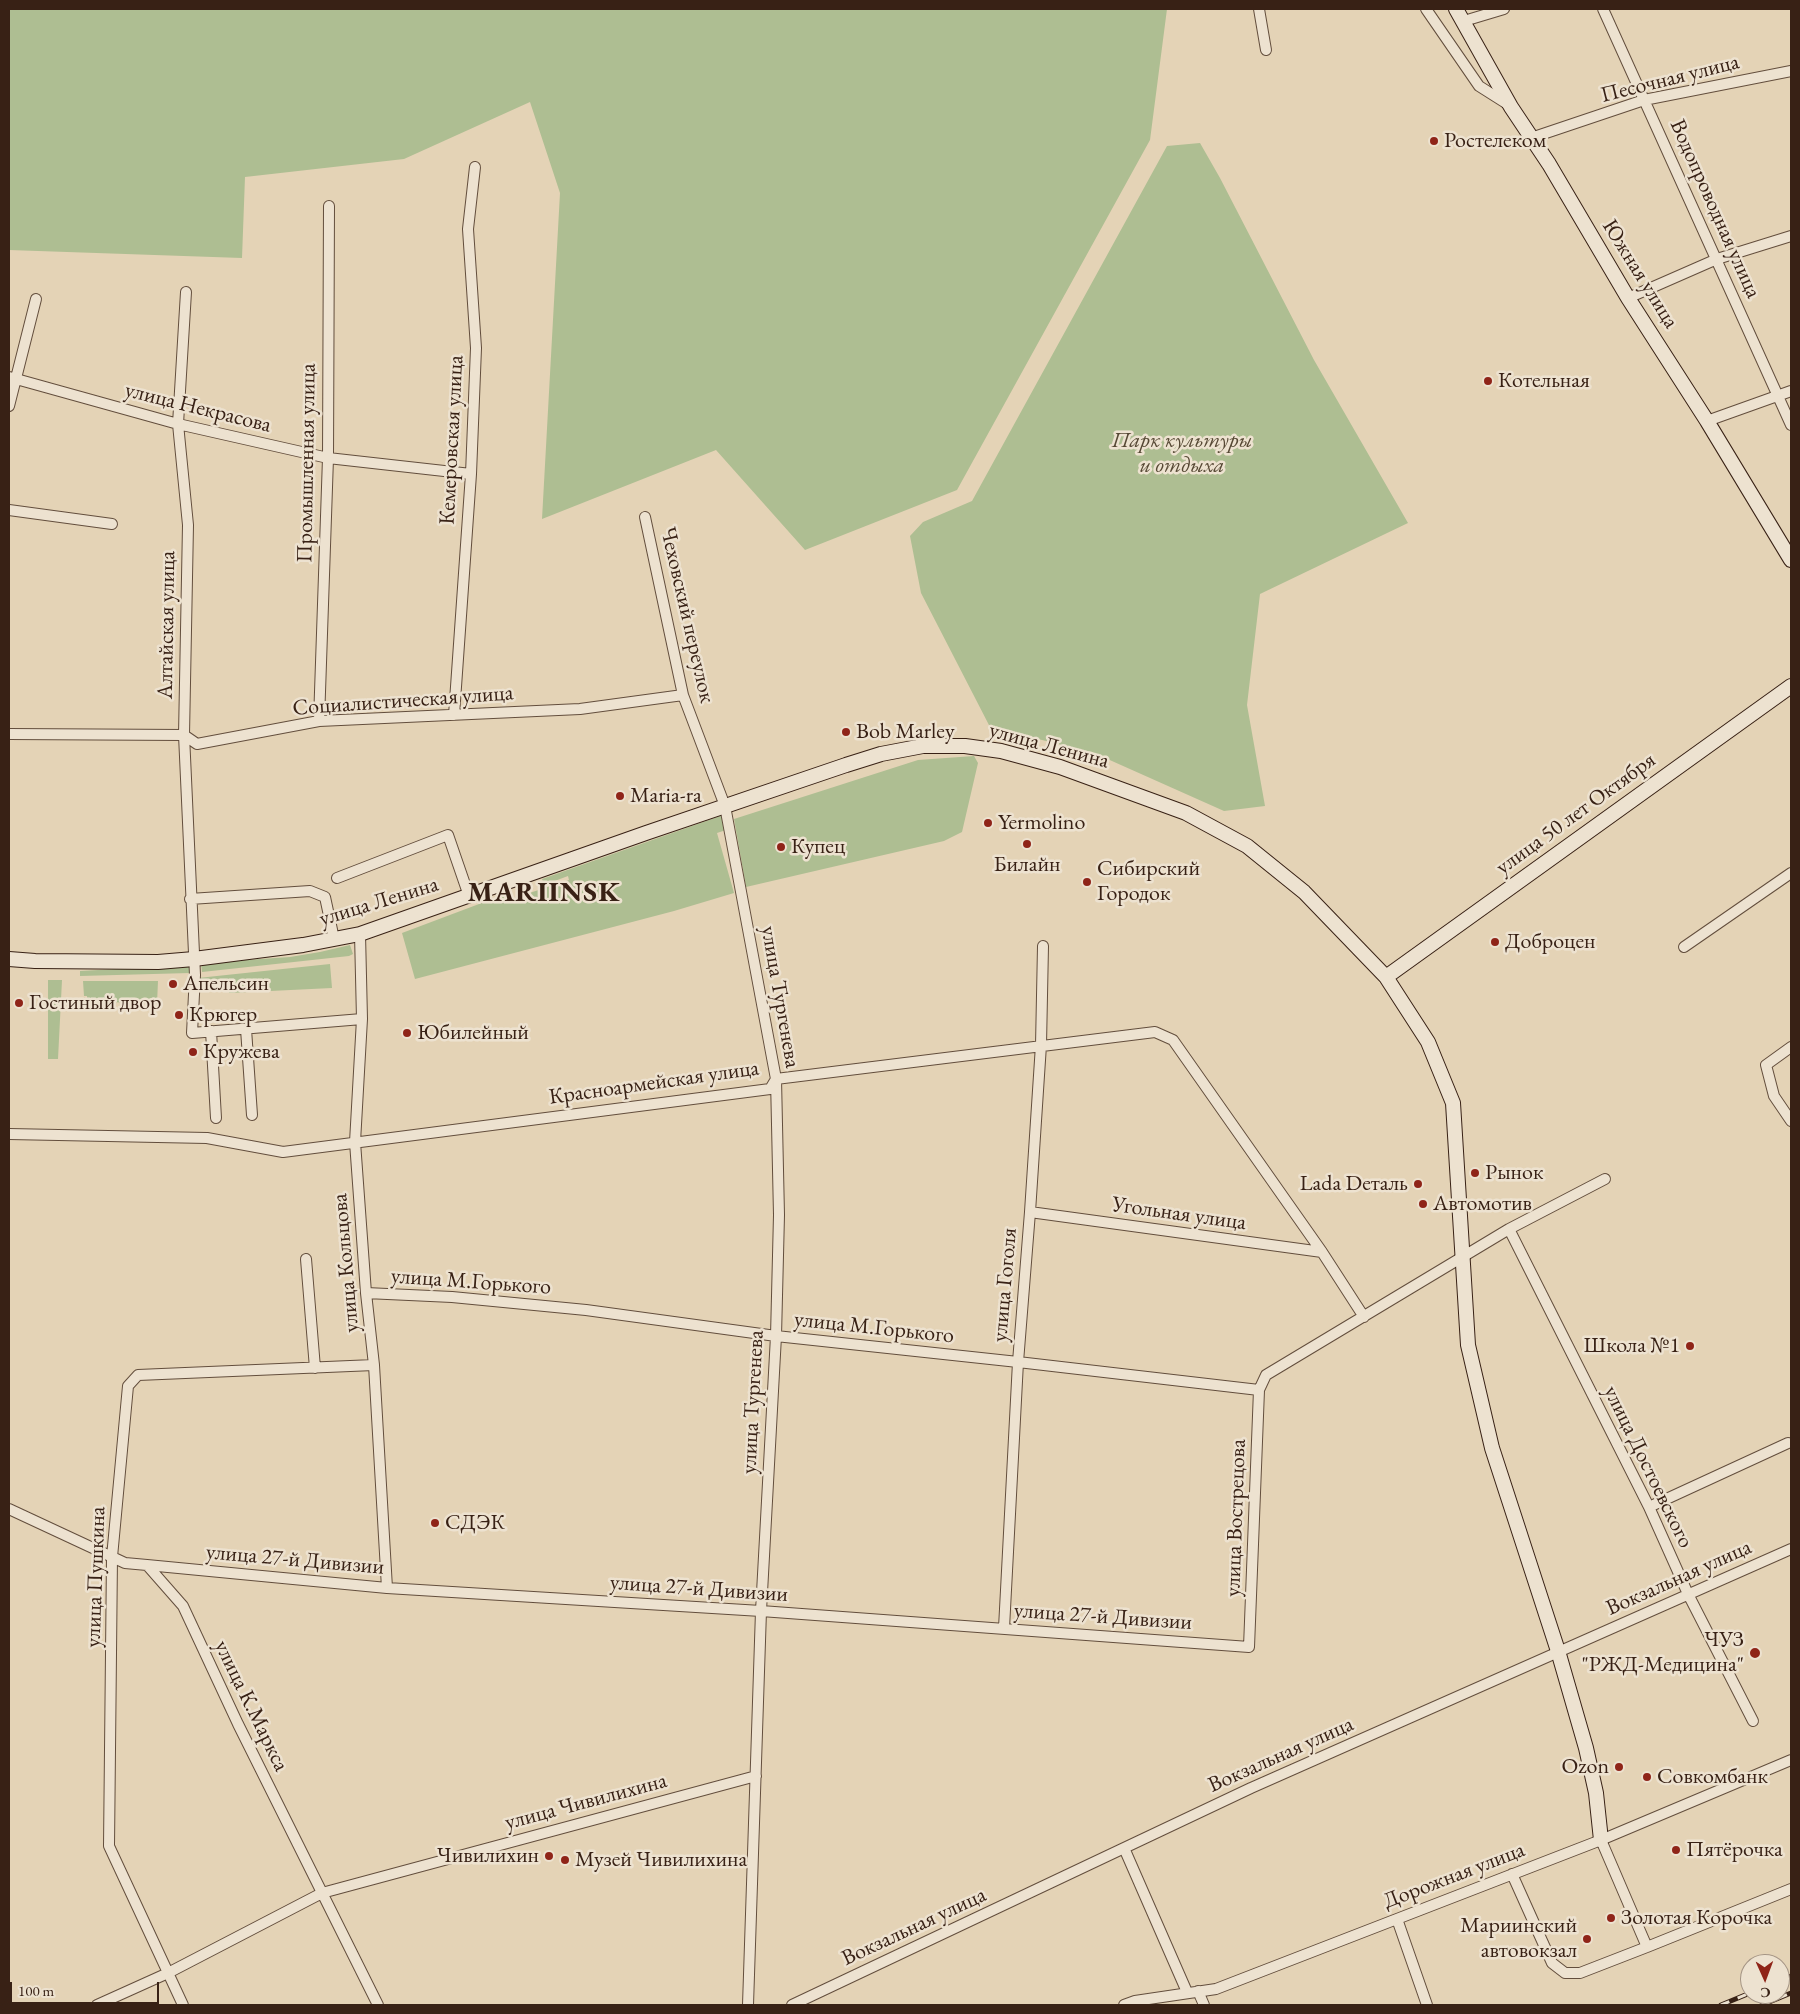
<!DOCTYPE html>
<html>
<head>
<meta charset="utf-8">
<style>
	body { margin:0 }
	#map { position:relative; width:1800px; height:2014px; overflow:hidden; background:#e4d3b6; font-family:"EB Garamond",serif }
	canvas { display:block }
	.frame { position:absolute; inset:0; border:10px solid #382115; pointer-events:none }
	.north { position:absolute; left:1740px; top:1954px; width:50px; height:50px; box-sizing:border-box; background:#ede2d0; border:1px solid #a59585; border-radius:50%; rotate:178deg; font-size:14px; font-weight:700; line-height:20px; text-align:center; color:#382115 }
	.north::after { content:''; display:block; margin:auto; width:18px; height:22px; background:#8f2418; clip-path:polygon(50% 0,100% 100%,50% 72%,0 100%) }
	.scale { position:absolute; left:10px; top:1982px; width:149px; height:22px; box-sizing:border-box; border:2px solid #382115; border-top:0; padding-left:6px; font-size:15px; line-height:18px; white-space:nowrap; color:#382115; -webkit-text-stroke:4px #ede2d0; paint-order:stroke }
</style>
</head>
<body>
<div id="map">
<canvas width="1800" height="2014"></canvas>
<div class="frame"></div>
<div class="north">С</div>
<div class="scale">100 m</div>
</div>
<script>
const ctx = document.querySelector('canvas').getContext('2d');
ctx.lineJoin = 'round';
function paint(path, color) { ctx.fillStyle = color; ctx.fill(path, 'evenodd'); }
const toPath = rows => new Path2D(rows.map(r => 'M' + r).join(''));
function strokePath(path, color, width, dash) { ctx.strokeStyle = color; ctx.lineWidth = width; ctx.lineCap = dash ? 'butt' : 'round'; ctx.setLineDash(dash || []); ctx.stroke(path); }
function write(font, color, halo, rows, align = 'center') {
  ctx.font = font + ' "EB Garamond",serif'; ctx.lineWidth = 5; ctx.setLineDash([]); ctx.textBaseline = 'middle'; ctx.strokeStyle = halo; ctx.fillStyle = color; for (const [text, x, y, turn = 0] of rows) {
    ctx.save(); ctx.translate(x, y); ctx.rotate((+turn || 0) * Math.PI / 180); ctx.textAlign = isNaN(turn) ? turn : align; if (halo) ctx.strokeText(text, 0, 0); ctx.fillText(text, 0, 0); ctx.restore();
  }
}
paint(toPath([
	[9,9,1167,9,1150,140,957,490,805,550,716,450,542,519,560,193,530,102,404,159,245,177,242,258,9,250],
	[1200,143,1220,178,1314,360,1408,523,1260,594,1247,705,1265,806,1224,811,1094,753,990,727,921,593,910,536,923,522,972,501,1167,146],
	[974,756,978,763,962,832,944,841,746,887,734,819,918,760],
	[723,815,726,830,717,833,734,893,674,911,415,979,402,933,503,895,505,901,569,880,568,876,544,885,542,879],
	[350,945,353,954,349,956,202,972,201,963,290,957,320,952],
	[330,964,332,988,229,993,229,984,198,986,198,978],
	[189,965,190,973,80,976,80,971],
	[48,980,62,980,58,1059,48,1059],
	[83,981,158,981,157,1004,87,1001,87,996,84,996]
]), '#aebe92');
const street = toPath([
	[1259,9,1266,50],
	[1426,9,1479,86,1509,105],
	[1603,9,1791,425],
	[1464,21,1504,9],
	[1531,138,1644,100,1791,71],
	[186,292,178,424,188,525,184,735,195,975,192,1033,362,1019],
	[1628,298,1717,259,1791,236],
	[9,377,178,424,328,458,471,474],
	[9,406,36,299],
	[1707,421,1791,391],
	[9,510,112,524],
	[645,517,683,695,725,806,776,1079,779,1215,776,1336,761,1611,748,2005],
	[454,715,471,474,476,348,468,229,475,167],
	[319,721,328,458,329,206],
	[9,734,184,735,197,744,319,721,580,709,683,695],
	[337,878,448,835,469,896],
	[190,899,310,891,325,897,334,939],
	[360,934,362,1019,355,1142,366,1293,374,1365,387,1588],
	[1684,947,1791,873],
	[246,1029,252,1115],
	[211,1031,216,1118],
	[1791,1047,1766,1065,1774,1096,1791,1121],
	[9,1134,207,1138,283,1152,770,1089,776,1079,1155,1032,1173,1040,1322,1252,1364,1317],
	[1030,1212,1322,1252],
	[1509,1229,1649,1507,1688,1594,1753,1721],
	[306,1259,315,1368],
	[366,1293,452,1297,586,1310,776,1336,1018,1362,1259,1390],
	[1649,1507,1788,1443],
	[9,1509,125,1563,147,1565,183,1606,238,1724,378,2005],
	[147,1565,387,1588,761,1611,1249,1647,1259,1390,1266,1375,1509,1229,1605,1179],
	[1004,1628,1018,1362,1030,1212,1041,1045,1043,946],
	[1124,1848,1187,1992],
	[1512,1874,1552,1963,1565,1973,1580,1973,1647,1947,1601,1840],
	[1397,1919,1427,2005],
	[1647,1947,1791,1889],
	[1198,1991,1204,2005],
	[97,2005,168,1973,322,1893,756,1776],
	[183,2005,109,1846,112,1557,128,1386,138,1375,374,1365],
	[792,2005,1251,1788,1791,1549],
	[1124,2005,1135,2001,1216,1989,1601,1840,1791,1760]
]);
const secondary = toPath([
	[1456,9,1511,107,1549,164,1628,298,1707,421,1791,560],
	[9,959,35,961,158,962,194,959,303,945,360,934,646,833,846,765,881,754,923,746,965,746,1001,751,1060,767,1186,813,1247,846,1304,892,1386,977,1428,1042,1453,1103,1468,1345,1492,1448,1558,1651,1586,1748,1596,1793,1601,1840],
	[1386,977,1791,686]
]);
strokePath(street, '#634e3d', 12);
strokePath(secondary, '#382115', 16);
strokePath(street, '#ede2d0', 10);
strokePath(secondary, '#ede2d0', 14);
const rail = toPath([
	[1780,1980,1791,1976],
	[1721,2005,1750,1993],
	[1762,2005,1791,1993]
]);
strokePath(rail, '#382115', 5);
strokePath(rail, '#ede2d0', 3, [9]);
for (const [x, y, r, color] of [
	[1434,141,5,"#8f2418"],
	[1488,381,5,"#8f2418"],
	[846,732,5,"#8f2418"],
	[620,796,5,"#8f2418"],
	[988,823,5,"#8f2418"],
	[1027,844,5,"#8f2418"],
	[781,847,5,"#8f2418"],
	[1087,882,5,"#8f2418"],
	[1495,942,5,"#8f2418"],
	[173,984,5,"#8f2418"],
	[19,1003,5,"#8f2418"],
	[179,1015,5,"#8f2418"],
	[407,1033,5,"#8f2418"],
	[193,1052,5,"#8f2418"],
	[1475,1173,5,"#8f2418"],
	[1418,1184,5,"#8f2418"],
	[1423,1204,5,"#8f2418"],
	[1690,1346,5,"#8f2418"],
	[435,1523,5,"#8f2418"],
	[1755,1653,6,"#8f2418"],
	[1619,1767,5,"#8f2418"],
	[1647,1777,5,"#8f2418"],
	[1676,1850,5,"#8f2418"],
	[549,1856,5,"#8f2418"],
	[565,1860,5,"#8f2418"],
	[1611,1918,5,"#8f2418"],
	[1587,1939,5,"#8f2418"]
]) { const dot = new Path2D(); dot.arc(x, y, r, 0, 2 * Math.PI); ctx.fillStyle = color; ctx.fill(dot); strokePath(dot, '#ede2d0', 2); }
write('22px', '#382115', '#ede2d0', [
	["Песочная улица",1670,79,-14],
	["Водопроводная улица",1715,209,66],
	["Южная улица",1640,274,58],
	["улица Некрасова",198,408,14],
	["Кемеровская улица",452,440,-87],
	["Промышленная улица",307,463,-89],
	["Чеховский переулок",687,615,77],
	["Алтайская улица",167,625,-89],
	["Социалистическая улица",403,701,-4],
	["улица Ленина",1049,746,15],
	["улица 50 лет Октября",1576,814,-36],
	["улица Ленина",379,902,-17],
	["улица Тургенева",780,997,80],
	["Красноармейская улица",654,1083,-8],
	["Угольная улица",1179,1214,8],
	["улица Кольцова",346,1263,-95],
	["улица М.Горького",471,1282,4],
	["улица Гоголя",1005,1285,-85],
	["улица М.Горького",874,1328,6],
	["улица Тургенева",753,1402,-87],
	["улица Достоевского",1648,1467,64],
	["улица Вострецова",1236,1518,-88],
	["улица 27-й Дивизии",295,1560,5],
	["улица Пушкина",96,1577,-88],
	["Вокзальная улица",1679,1578,-24],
	["улица 27-й Дивизии",699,1589,4],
	["улица 27-й Дивизии",1103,1617,4],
	["улица К.Маркса",251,1706,64],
	["Вокзальная улица",1281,1755,-24],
	["улица Чивилихина",586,1802,-15],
	["Дорожная улица",1454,1876,-21],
	["Вокзальная улица",914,1927,-25]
]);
write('22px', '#382115', '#ede2d0', [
	["Ростелеком",1444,141],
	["Котельная",1498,381],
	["Bob Marley",856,732],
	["Maria-ra",630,796],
	["Yermolino",998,823],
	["Купец",791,847],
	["Билайн",1027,865,"center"],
	["Сибирский",1097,869],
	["Городок",1097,894],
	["Доброцен",1505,942],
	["Апельсин",183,984],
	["Гостиный двор",29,1003],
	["Крюгер",189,1015],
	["Юбилейный",417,1033],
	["Кружева",203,1052],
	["Рынок",1485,1173],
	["Lada Dеталь",1408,1184,"right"],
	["Автомотив",1433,1204],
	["Школа №1",1680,1346,"right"],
	["СДЭК",445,1523],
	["ЧУЗ",1744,1640,"right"],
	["\"РЖД-Медицина\"",1744,1665,"right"],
	["Ozon",1609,1767,"right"],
	["Совкомбанк",1657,1777],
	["Пятёрочка",1686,1850],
	["Чивилихин",539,1856,"right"],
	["Музей Чивилихина",575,1860],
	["Золотая Корочка",1621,1918],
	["Мариинский",1577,1926,"right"],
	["автовокзал",1577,1951,"right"]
], 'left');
write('italic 22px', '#564834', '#ede2d0', [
	["Парк культуры",1182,441],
	["и отдыха",1182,466]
]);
ctx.letterSpacing = '1px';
write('bold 28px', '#382115', '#ede2d0', [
	["MARIINSK",544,893]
]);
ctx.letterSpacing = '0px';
</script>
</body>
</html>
